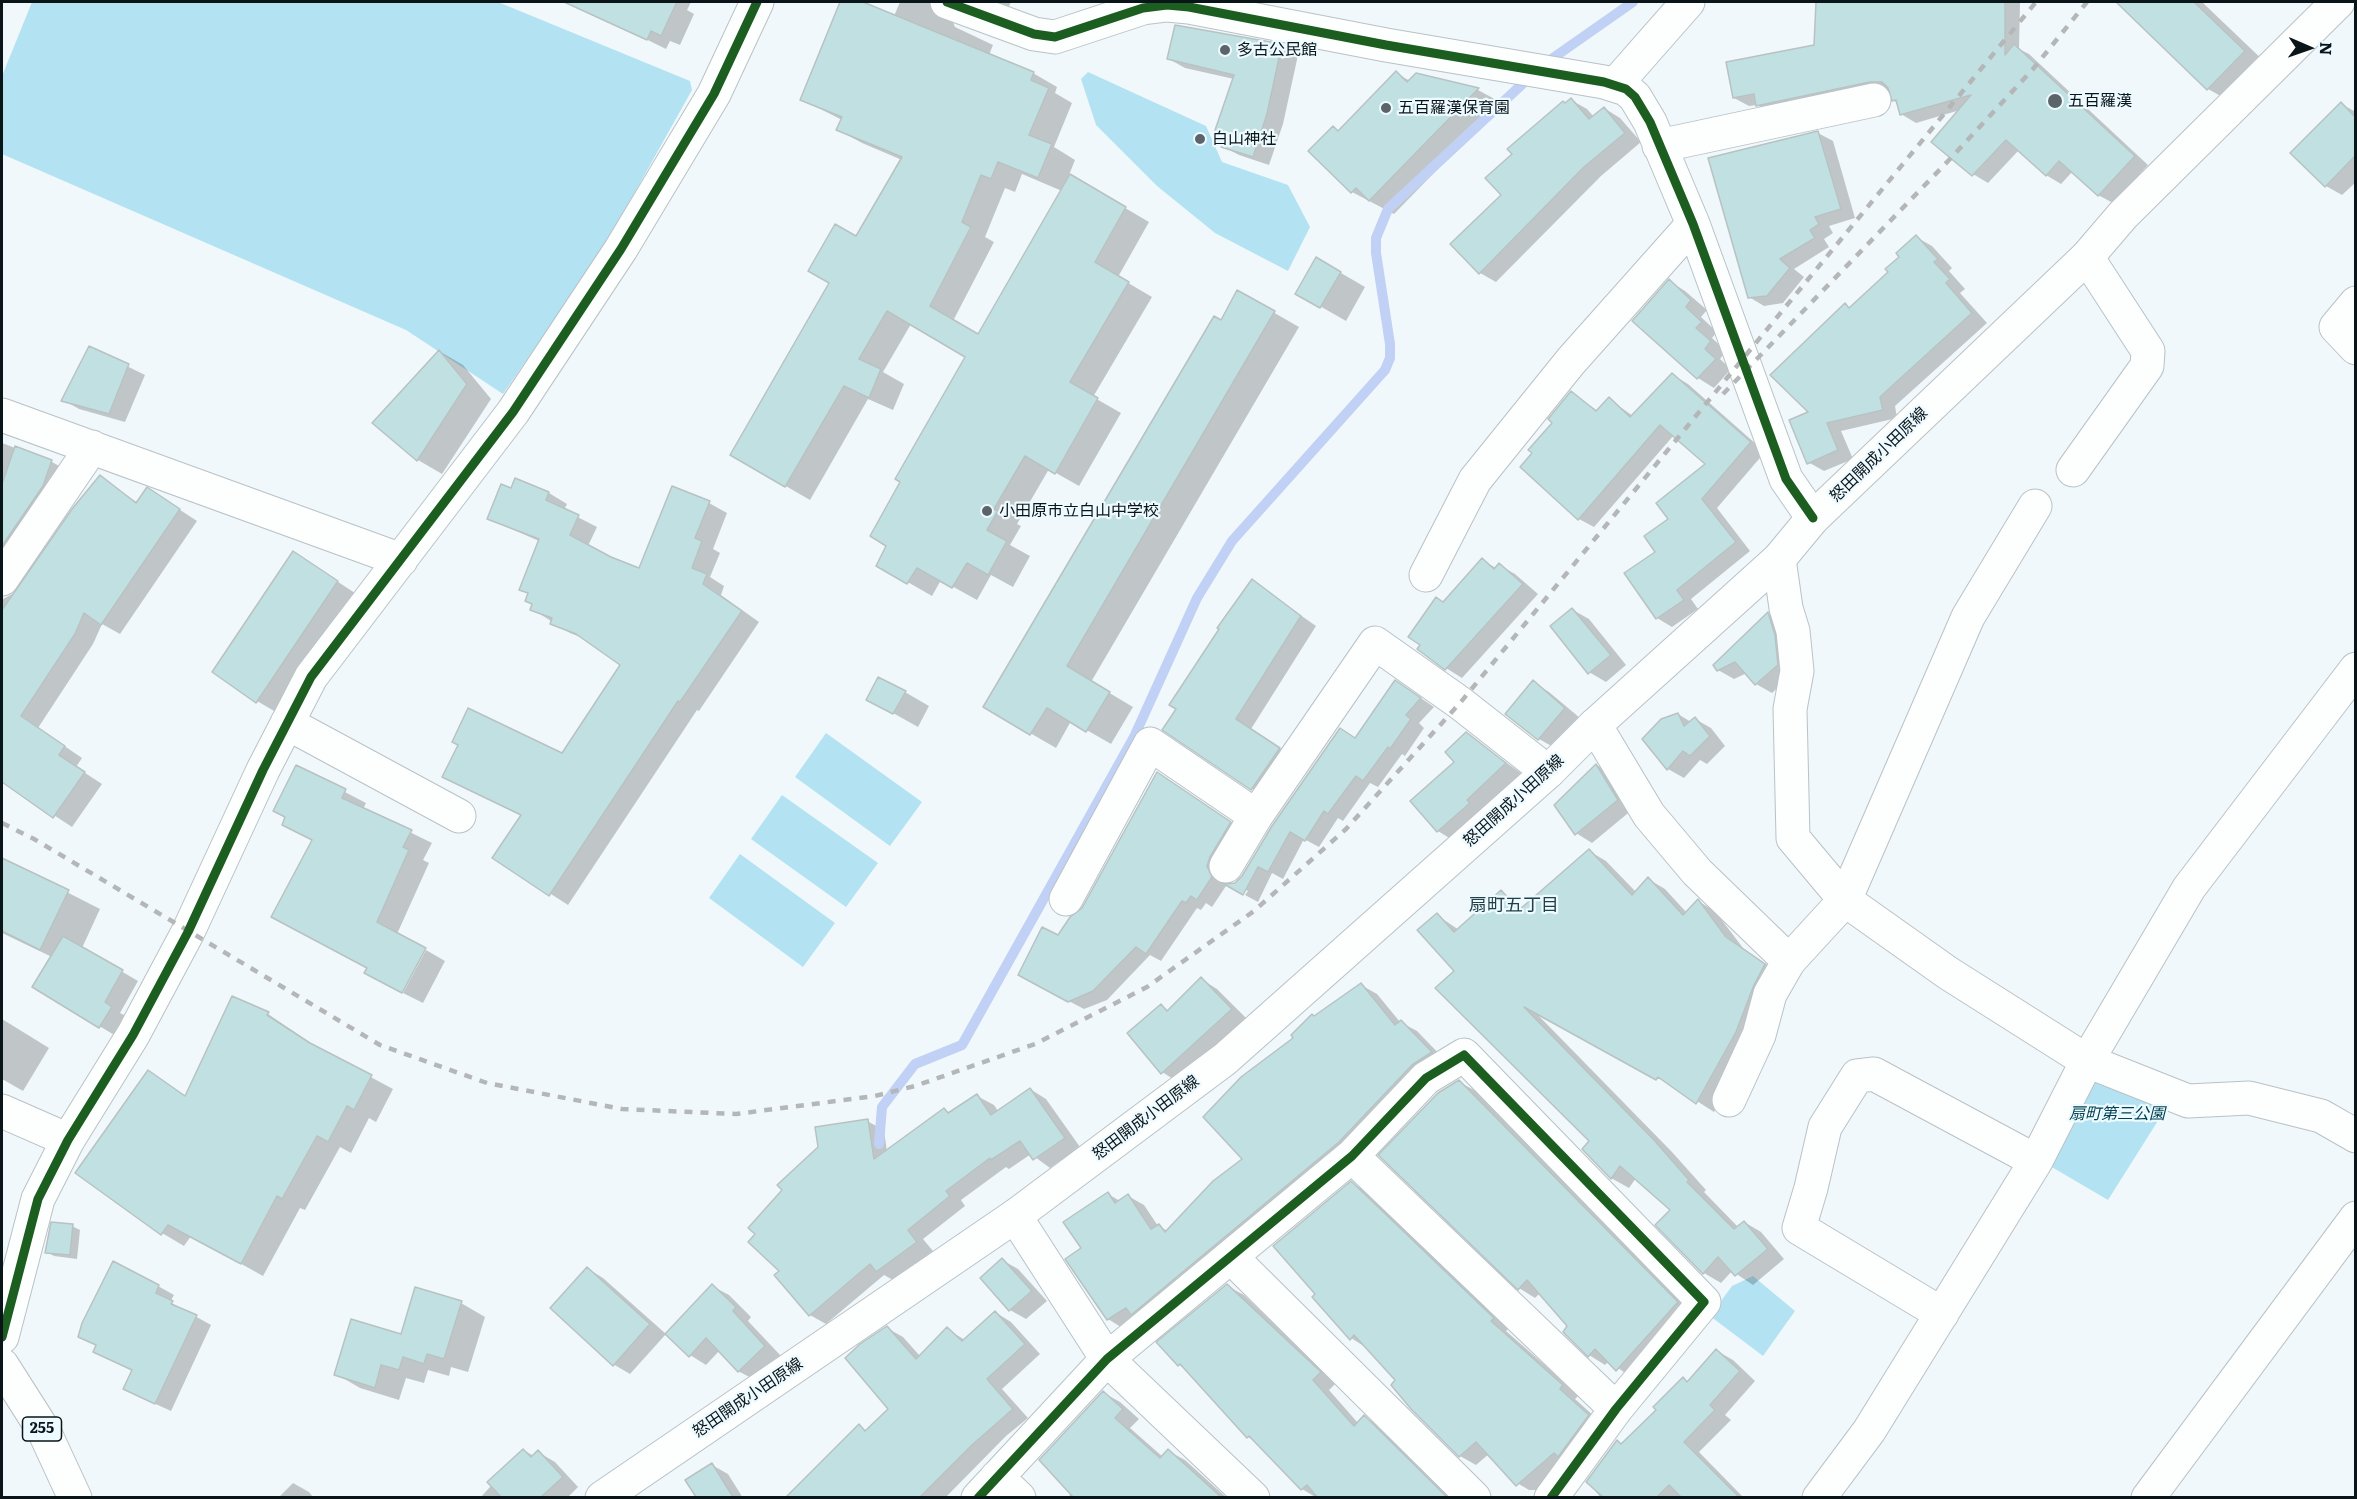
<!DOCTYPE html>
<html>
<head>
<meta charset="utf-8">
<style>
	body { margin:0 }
	#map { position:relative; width:2357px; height:1499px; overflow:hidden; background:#f1f8fb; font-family:Literata,serif }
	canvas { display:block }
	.frame { position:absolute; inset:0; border:3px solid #0a1519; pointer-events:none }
	.north { position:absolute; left:2279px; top:18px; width:60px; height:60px; -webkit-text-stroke:4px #edfaff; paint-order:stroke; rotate:92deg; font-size:16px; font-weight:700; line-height:24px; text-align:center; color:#0a1519 }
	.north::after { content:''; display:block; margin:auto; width:21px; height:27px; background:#0a1519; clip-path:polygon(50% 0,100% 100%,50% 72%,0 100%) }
</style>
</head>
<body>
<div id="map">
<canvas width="2357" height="1499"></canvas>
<div class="frame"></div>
<div class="north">N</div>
</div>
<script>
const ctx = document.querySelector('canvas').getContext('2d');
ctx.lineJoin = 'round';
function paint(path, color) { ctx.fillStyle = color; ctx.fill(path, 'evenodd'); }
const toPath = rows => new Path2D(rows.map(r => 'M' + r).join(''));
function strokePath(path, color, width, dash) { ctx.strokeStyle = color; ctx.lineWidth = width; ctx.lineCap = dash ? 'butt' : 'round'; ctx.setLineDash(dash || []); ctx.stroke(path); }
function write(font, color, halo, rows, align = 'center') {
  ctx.font = font + ' Literata,"Noto Sans JP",serif'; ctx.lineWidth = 4.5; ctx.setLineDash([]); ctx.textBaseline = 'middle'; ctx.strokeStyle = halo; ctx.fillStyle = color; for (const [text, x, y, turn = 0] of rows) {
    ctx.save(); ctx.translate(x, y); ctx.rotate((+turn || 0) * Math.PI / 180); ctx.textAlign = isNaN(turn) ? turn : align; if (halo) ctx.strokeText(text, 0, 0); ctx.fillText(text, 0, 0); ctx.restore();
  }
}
paint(toPath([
	[32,2,498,2,690,81,692,90,602,251,503,394,406,330,2,154,2,76],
	[1088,72,1206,126,1222,162,1288,185,1310,227,1288,271,1215,233,1157,186,1096,125,1081,79],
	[826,733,922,802,890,846,795,777],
	[782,795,878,863,846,907,751,839],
	[740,854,835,923,803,967,709,898],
	[2096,1067,2178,1089,2108,1200,2050,1166],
	[1753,1276,1795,1311,1763,1356,1710,1316,1732,1286]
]), '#b3e3f2');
paint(toPath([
	[614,2,691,2,687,10,694,14,680,45,670,41,666,49,605,19],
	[842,2,859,2,894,16,900,2,959,2,952,20,955,27,993,45,989,55,1033,73,1057,87,1055,93,1072,103,1054,147,1075,160,1069,175,1149,222,1118,277,1152,297,1093,397,1121,413,1079,486,1049,469,1017,524,1021,526,1010,545,1030,556,1013,587,991,575,977,600,941,580,932,596,878,565,967,356,911,324,883,372,904,384,893,410,868,399,810,500,732,455,902,160,862,143,838,130,842,120,801,99],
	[1022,174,1062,191,979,336,953,321,994,242,985,237,1005,188,1015,192],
	[990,2,1011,2,1008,8],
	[1818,2,2018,2,2020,3,2019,49,2029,54,2148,165,2113,203,2098,195,2073,171,2061,184,2046,175,2019,150,1988,183,1973,174,1960,110,1916,123,1901,114,1890,90,1773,114,1757,105,1749,106,1734,98,1815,47],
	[2140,2,2202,2,2268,65,2233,103,2208,89,2129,12],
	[1281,45,1298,55,1283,124,1269,165,1239,155,1222,146,1225,138,1216,133,1234,79,1185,68,1169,59],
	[1396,73,1410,81,1416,75,1478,90,1502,103,1394,214,1352,192,1333,128,1339,131],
	[1571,100,1587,109,1594,117,1604,108,1620,118,1641,142,1601,176,1496,282,1480,273,1514,154],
	[2341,104,2356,112,2356,182,2342,195,2326,186],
	[1818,133,1833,141,1855,218,1829,226,1833,233,1824,239,1829,247,1794,269,1804,277,1783,303,1764,306,1749,297],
	[1916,237,1932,246,1952,268,1949,271,1965,289,1960,293,1987,323,1895,406,1897,418,1841,431,1853,459,1824,471,1808,462,1810,413,1845,305,1851,309,1890,272],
	[1317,259,1365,287,1346,321,1297,293],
	[1669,281,1685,291,1707,310,1701,317,1717,332,1712,338,1726,351,1720,359,1731,369,1714,388,1698,378,1634,321],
	[1238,292,1299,327,1091,682,1133,707,1111,744,1071,721,1056,748,985,707],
	[90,348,145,375,125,422,79,409,63,400],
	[439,351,463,365,491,399,442,474,418,460,374,423],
	[1673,375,1688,384,1765,452,1717,508,1750,551,1691,599,1698,609,1672,627,1657,618,1626,574,1658,552,1707,464,1674,435,1594,527,1579,519,1555,423,1571,393,1598,411,1609,399,1633,416],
	[2,443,52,462,70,472,2,588],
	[100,477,138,503,165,500,197,521,120,634,102,624,93,644,38,728,82,758,76,767,102,784,72,827,2,781,2,591,3,599,18,591],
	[512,490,549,493,567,504,564,510,597,527,588,546,639,569,709,503,727,513,713,549,720,553,710,577,724,586,721,595,759,622,699,711,697,710,568,905,495,858,522,816,444,777,563,755,622,665,588,640,570,633,532,609,534,604,529,593,539,541,489,519],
	[294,553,361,597,281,715,257,701],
	[1482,560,1496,568,1499,565,1515,574,1538,594,1462,678,1446,668,1444,603],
	[1252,581,1316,626,1251,729,1294,758,1267,798,1164,729],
	[1573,610,1589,619,1626,665,1606,682,1589,672],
	[1768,614,1784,623,1793,674,1772,693,1756,684,1747,673,1734,679,1718,670],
	[1533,682,1549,692,1580,718,1555,748,1539,739],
	[1409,690,1434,707,1419,723,1424,728,1405,756,1402,754,1378,787,1370,783,1343,821,1338,818,1319,847,1304,839,1283,879,1272,873,1258,902,1245,895,1248,891,1235,884,1356,739],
	[905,692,929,706,918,727,893,713],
	[1678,714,1691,722,1695,719,1711,728,1725,746,1707,764,1700,760,1684,778,1668,769],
	[1466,734,1521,773,1454,841,1438,831,1412,802,1456,762],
	[1597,765,1613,775,1633,809,1592,843,1576,833],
	[297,767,366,803,363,809,432,843,423,860,429,863,397,934,368,968,313,840],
	[1158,774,1244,831,1221,875,1226,886,1212,907,1206,903,1201,910,1197,908,1161,961,1150,955,1107,1000,1084,1009,1034,983,1058,937,1084,909],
	[1589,851,1606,861,1636,892,1648,879,1665,889,1687,913,1698,901,1715,911,1743,948,1782,975,1753,1042,1714,1112,1675,1087,1536,1013,1672,1152,1706,1190,1704,1192,1738,1227,1744,1222,1761,1232,1784,1259,1753,1285,1732,1271,1721,1283,1704,1273,1657,1225,1672,1210,1636,1178,1629,1188,1611,1178,1591,1141,1456,971,1437,915,1459,930,1501,892,1524,908],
	[2,859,100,909,82,948,138,981,120,1013,128,1017,116,1036,34,987,52,957,2,933],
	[426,950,445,961,423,1003,403,993],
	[1201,979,1217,989,1247,1019,1178,1082,1162,1072,1161,1006,1169,1011],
	[1361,985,1377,994,1400,1022,1417,1031,1447,1062,1124,1329,1108,1319,1083,1249,1108,1194,1120,1201,1128,1196,1144,1205,1158,1226,1168,1231,1244,1160,1295,1039,1315,1018],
	[268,1014,324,1052,393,1089,376,1122,369,1118,351,1153,340,1147,305,1210,300,1208,263,1276,191,1236,184,1246,162,1233,148,1072,186,1096],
	[2,1019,49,1048,23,1091,2,1079],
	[1459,1082,1476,1091,1694,1312,1633,1379,1609,1361,1605,1365,1589,1355,1569,1326,1540,1293,1535,1298,1519,1288],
	[1030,1089,1046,1099,1080,1147,1050,1168,1031,1154,1009,1169,1006,1167,961,1200,965,1206,923,1239,933,1251,893,1280,884,1275,826,1324,810,1315,781,1271,867,1121,884,1130,887,1152,945,1110,950,1113,977,1096,994,1105,998,1111],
	[1351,1183,1368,1192,1509,1328,1506,1331,1579,1395,1575,1399,1604,1425,1538,1490,1529,1490,1512,1480,1489,1454,1476,1465,1460,1456,1367,1348,1351,1338,1314,1297],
	[72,1226,80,1230,77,1259,54,1256,47,1252],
	[1002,1260,1018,1269,1047,1301,1026,1319,1010,1310],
	[587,1268,603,1278,666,1334,630,1374,613,1364],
	[158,1286,174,1295,170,1302,211,1325,171,1411,140,1397,133,1371,94,1351],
	[712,1286,729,1295,751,1317,748,1321,781,1356,755,1380,738,1371,720,1350,706,1365,690,1355],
	[1227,1286,1244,1295,1336,1383,1329,1390,1358,1423,1364,1417,1380,1426,1452,1498,1317,1498,1302,1489,1258,1443,1248,1437,1188,1370,1179,1365],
	[461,1303,485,1317,468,1372,451,1367,449,1376,428,1370,424,1383,406,1378,399,1400,360,1388,336,1374],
	[995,1312,1011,1322,1040,1354,1002,1389,1028,1418,1006,1436,945,1498,788,1498,859,1426,867,1431,890,1409,887,1328,903,1337,920,1356,947,1329,965,1340],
	[1717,1351,1733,1360,1755,1381,1725,1415,1731,1420,1699,1452,1744,1498,1601,1498,1592,1487,1622,1446,1658,1410,1683,1379,1689,1382],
	[1104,1393,1120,1402,1139,1419,1130,1428,1163,1457,1168,1451,1185,1460,1227,1498,1067,1498,1071,1494],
	[523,1450,534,1456,538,1452,555,1462,578,1487,567,1498,480,1498],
	[712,1465,728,1474,743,1498,698,1498,688,1481],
	[293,1483,309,1492,314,1498,278,1498]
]), '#0003');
strokePath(toPath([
	[1543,65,1633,2],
	[879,1144,882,1107,915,1064,962,1045,1134,737,1197,598,1232,541,1385,370,1390,358,1390,344,1376,253,1376,238,1388,209,1531,76]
]), '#c1d1f5', 10);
const building = toPath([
	[564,2,677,2,661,36,651,31,647,40,564,2],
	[840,2,863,2,1034,72,1031,80,1049,88,1029,135,1052,144,1038,178,998,162,991,179,981,175,962,222,971,227,930,306,978,334,1070,174,1126,207,1095,262,1129,282,1070,382,1098,398,1055,474,1025,456,994,509,998,511,987,530,1007,541,988,575,967,563,952,588,917,568,907,584,876,566,886,546,870,536,900,482,895,479,965,357,887,311,859,359,881,369,869,398,844,386,785,487,730,455,829,283,808,271,835,224,856,236,902,157,836,130,842,117,800,100,840,2],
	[1816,2,2005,2,2005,55,2014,44,2135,156,2098,196,2059,161,2046,176,2006,140,1972,176,1931,142,1971,95,1900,115,1896,100,1892,101,1888,88,1882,82,1870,82,1756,106,1754,94,1733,98,1726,62,1814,45,1816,2],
	[2116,2,2194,2,2245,51,2207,90,2116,2],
	[1175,25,1282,44,1267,114,1253,157,1221,147,1224,137,1214,133,1234,75,1167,59,1175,25],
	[1396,71,1407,82,1416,73,1479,88,1369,201,1356,188,1351,193,1308,151,1333,126,1338,131,1396,71],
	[1571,98,1589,119,1604,107,1625,133,1584,167,1479,274,1450,244,1501,195,1485,178,1512,154,1507,149,1563,101,1565,103,1571,98],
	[2341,102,2355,117,2355,156,2325,187,2290,153,2341,102],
	[1818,131,1841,209,1815,217,1819,224,1810,230,1815,238,1780,259,1790,268,1767,296,1748,298,1708,158,1818,131],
	[1916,235,1938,259,1934,262,1950,279,1946,283,1972,313,1880,397,1883,410,1827,423,1838,450,1807,464,1789,420,1808,412,1770,375,1845,303,1849,308,1888,272,1885,269,1899,257,1896,253,1916,235],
	[1316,257,1341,272,1320,308,1295,294,1316,257],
	[1669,279,1691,300,1686,307,1702,322,1696,328,1711,341,1705,349,1716,359,1697,379,1632,321,1669,279],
	[1237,290,1275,311,1067,666,1110,692,1086,732,1047,708,1030,735,983,707,1214,316,1221,320,1237,290],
	[89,346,129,364,109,414,61,401,89,346],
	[439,350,467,384,417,461,372,423,439,350],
	[1672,373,1751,442,1702,499,1736,542,1677,590,1684,600,1656,619,1624,573,1655,552,1644,536,1668,519,1656,503,1705,464,1660,425,1578,520,1520,467,1532,453,1528,450,1552,423,1548,419,1571,391,1596,411,1609,397,1630,417,1672,373],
	[15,446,52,460,43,486,2,546,2,484,15,446],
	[100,475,136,503,147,487,180,509,101,625,84,613,75,634,21,716,65,746,59,755,85,772,53,818,2,782,2,610,72,509,100,475],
	[515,478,549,492,546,500,579,515,570,535,611,557,639,568,672,486,710,501,695,538,702,541,692,568,707,574,703,584,742,611,680,702,678,701,549,896,492,858,521,815,442,777,458,745,452,742,468,708,562,753,620,665,576,634,550,624,552,618,530,610,532,604,525,601,528,593,519,590,539,539,487,519,501,484,511,488,515,478],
	[293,551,338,581,256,703,212,672,293,551],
	[1482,558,1494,569,1499,563,1523,584,1445,670,1417,649,1420,645,1408,637,1436,597,1443,602,1482,558],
	[1252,579,1301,616,1236,719,1280,748,1251,790,1162,730,1176,709,1169,705,1219,629,1217,628,1252,579],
	[1572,608,1611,655,1588,674,1550,626,1572,608],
	[1768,612,1775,635,1778,665,1755,685,1735,662,1717,671,1713,665,1768,612],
	[878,677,906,691,893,714,866,700,878,677],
	[1395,680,1421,698,1406,715,1411,719,1390,749,1388,747,1363,781,1356,776,1328,814,1324,811,1305,841,1290,832,1268,872,1258,867,1243,895,1224,884,1235,883,1242,876,1272,826,1340,728,1355,738,1395,680],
	[1533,680,1565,708,1538,740,1505,714,1533,680],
	[1678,713,1684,726,1695,717,1710,736,1690,756,1683,751,1667,770,1642,739,1661,719,1678,713],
	[1466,732,1506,763,1467,800,1470,803,1437,832,1410,801,1454,762,1445,752,1466,732],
	[1596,764,1618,800,1575,835,1554,805,1596,764],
	[296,765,346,789,342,798,412,830,403,847,409,850,377,922,426,948,402,993,364,973,367,968,271,917,312,840,282,825,285,817,273,811,296,765],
	[1157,772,1231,822,1210,857,1207,866,1212,877,1197,900,1191,896,1186,903,1182,901,1146,954,1136,947,1093,991,1068,1002,1018,975,1042,927,1058,935,1070,917,1082,908,1157,772],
	[1589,849,1632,895,1648,877,1683,915,1698,899,1726,937,1765,964,1754,985,1736,1032,1696,1104,1658,1077,1656,1080,1524,1007,1654,1140,1689,1180,1687,1182,1734,1229,1744,1221,1768,1249,1735,1276,1718,1257,1703,1274,1655,1225,1670,1210,1620,1166,1611,1179,1582,1149,1589,1141,1435,988,1454,971,1417,930,1437,913,1454,932,1501,890,1519,910,1589,849],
	[2,858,69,890,40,950,2,931,2,858],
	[63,936,123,970,105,1002,112,1007,99,1028,32,987,63,936],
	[1201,977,1232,1009,1161,1074,1127,1033,1161,1004,1167,1011,1201,977],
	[1361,983,1395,1025,1401,1020,1432,1052,1412,1065,1339,1142,1131,1315,1126,1308,1107,1320,1065,1259,1081,1248,1063,1222,1108,1192,1115,1203,1128,1194,1151,1229,1159,1224,1165,1232,1213,1181,1242,1159,1203,1117,1241,1077,1293,1038,1291,1035,1312,1014,1314,1016,1361,983],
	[232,996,269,1012,267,1015,310,1043,372,1075,354,1110,347,1106,328,1142,317,1136,282,1199,277,1196,241,1264,168,1225,161,1235,75,1173,148,1070,185,1096,232,996],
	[1459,1080,1678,1302,1616,1371,1595,1349,1588,1357,1563,1332,1567,1326,1527,1280,1518,1290,1378,1155,1438,1093,1459,1080],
	[1030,1088,1065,1138,1033,1160,1020,1141,991,1160,990,1158,946,1191,950,1196,908,1230,917,1242,876,1272,870,1264,809,1316,774,1275,779,1271,748,1242,755,1234,748,1228,782,1190,777,1185,818,1147,815,1127,868,1119,874,1159,944,1108,948,1113,977,1094,991,1115,1030,1088],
	[1351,1181,1494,1318,1491,1321,1563,1385,1560,1389,1589,1415,1558,1457,1554,1453,1516,1486,1476,1442,1459,1457,1411,1409,1391,1385,1395,1380,1354,1335,1350,1340,1312,1297,1315,1294,1273,1246,1351,1181],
	[51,1222,73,1224,70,1255,45,1253,51,1222],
	[1002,1258,1032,1291,1009,1311,980,1278,1002,1258],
	[113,1261,159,1285,156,1293,173,1301,171,1304,197,1315,155,1404,123,1389,132,1370,93,1352,96,1345,78,1337,82,1323,113,1261],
	[587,1267,650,1324,613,1366,550,1308,587,1267],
	[712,1284,736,1307,733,1311,765,1346,738,1372,706,1338,689,1357,665,1334,712,1284],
	[1227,1284,1321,1372,1313,1380,1354,1426,1364,1415,1447,1497,1317,1497,1307,1485,1301,1490,1249,1436,1247,1438,1180,1364,1178,1366,1156,1342,1227,1284],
	[415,1287,462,1301,444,1359,427,1354,424,1364,403,1357,399,1370,381,1365,375,1388,334,1375,351,1319,401,1334,415,1287],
	[995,1311,1025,1344,987,1379,1013,1409,972,1445,920,1497,786,1497,859,1424,865,1431,888,1409,845,1358,860,1344,887,1326,916,1359,947,1327,962,1341,995,1311],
	[1716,1349,1740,1371,1710,1405,1715,1410,1684,1442,1739,1497,1681,1497,1669,1485,1657,1497,1603,1497,1586,1482,1617,1440,1621,1444,1656,1410,1653,1407,1683,1377,1687,1382,1716,1349],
	[1103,1391,1123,1409,1115,1418,1160,1458,1168,1449,1221,1497,1073,1497,1039,1460,1103,1391],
	[523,1449,531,1457,538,1450,563,1477,541,1497,501,1497,487,1482,523,1449],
	[712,1463,733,1497,696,1497,685,1480,712,1463]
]);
paint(building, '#c0e0e1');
strokePath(building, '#b8c2c3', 1.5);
const minor = toPath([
	[947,2,1034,34,1055,37,1143,8,1167,5,1189,7,1386,45,1604,82,1626,89,1635,97,1650,122,1693,224,1786,479,1813,518],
	[1615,85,1688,2],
	[1659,146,1874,100],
	[2356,303,2336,327,2356,348],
	[2,415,401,560],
	[2073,470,2147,366,2148,351,2087,257],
	[1779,559,1786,608,1793,631,1797,671,1790,709,1793,838,1845,900,1948,973,2087,1061,2188,1101,2249,1098,2321,1116,2356,1136],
	[1426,575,1475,480,1571,361,1693,224],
	[2,579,92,447],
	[287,723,459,816],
	[1595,725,1649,815,1697,872,1789,961],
	[1226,866,1256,816,1375,643,1460,703,1548,772],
	[1066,899,1150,744,1256,816],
	[1729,1100,1759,1035,1770,994,1789,961,1845,900,1968,617,2035,506],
	[2,1111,68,1140],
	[1352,1156,1616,1409],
	[1015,1216,1107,1359,1253,1498],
	[1232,1258,1474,1498],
	[1942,1314,1799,1228,1811,1188,1825,1127,1857,1076,1874,1074,2036,1161],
	[2,1337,38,1199,68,1140,133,1035,188,932,263,770,311,677,513,412,621,249,714,94,757,2],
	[997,1477,1019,1498],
	[978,1498,1107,1359,1352,1156,1426,1078,1464,1055,1704,1302,1616,1409,1551,1498],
	[1819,1498,1869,1431,2036,1161,2087,1061,2189,888,2356,669],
	[2148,1498,2356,1218]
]);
const major = toPath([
	[602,1498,1015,1216,1225,1059,1548,772,1595,725,1779,559,1813,518,2087,257,2123,215,2338,2]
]);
const highway = toPath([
	[2,1365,44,1431,75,1498]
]);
strokePath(minor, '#b9c2c6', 35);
strokePath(major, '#b9c2c6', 35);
strokePath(highway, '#b9c2c6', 35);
strokePath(minor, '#fdfefe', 33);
strokePath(major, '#fdfefe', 33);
strokePath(highway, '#fdfefe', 33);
strokePath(toPath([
	[1723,394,1950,159,2033,69,2087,2],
	[2,823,34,839,380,1045,487,1083,622,1109,736,1114,875,1096,915,1086,1035,1044,1147,987,1254,911,1346,829,1460,703,2036,2]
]), '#b4b6b7', 4.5, [8, 8]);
strokePath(toPath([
	[947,2,1034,34,1055,37,1143,8,1167,5,1189,7,1386,45,1604,82,1626,89,1635,97,1650,122,1693,224,1786,479,1813,518],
	[2,1337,38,1199,68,1140,133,1035,188,932,263,770,311,677,513,412,621,249,714,94,757,2],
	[978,1498,1107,1359,1352,1156,1426,1078,1464,1055,1704,1302,1616,1409,1551,1498]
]), '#1b5e20', 9);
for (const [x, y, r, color] of [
	[1225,50,6,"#5b6468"],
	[2055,101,8,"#5b6468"],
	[1386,108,6,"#5b6468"],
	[1200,139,6,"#5b6468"],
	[987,511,6,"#5b6468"]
]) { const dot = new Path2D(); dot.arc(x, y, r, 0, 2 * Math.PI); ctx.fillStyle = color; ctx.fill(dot); strokePath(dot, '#edfaff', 2); }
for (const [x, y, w] of [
	[42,1429,39]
]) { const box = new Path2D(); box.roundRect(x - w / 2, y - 12, w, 24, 4.5); ctx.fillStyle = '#edfaff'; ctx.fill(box); strokePath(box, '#0a1519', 1.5); }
write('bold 15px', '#0a1519', null, [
	["255",42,1429]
]);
write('16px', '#0a1519', '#edfaff', [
	["多古公民館",1237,50],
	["五百羅漢",2068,101],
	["五百羅漢保育園",1398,108],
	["白山神社",1212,139],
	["小田原市立白山中学校",999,511]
], 'left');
write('16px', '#0a1519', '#edfaff', [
	["怒田開成小田原線",1879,455,-44],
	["怒田開成小田原線",1514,801,-42],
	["怒田開成小田原線",1146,1118,-37],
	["怒田開成小田原線",748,1398,-34]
]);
write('italic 16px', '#014050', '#edfaff', [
	["扇町第三公園",2117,1114]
]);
write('18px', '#233f47', '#edfaff', [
	["扇町五丁目",1514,906]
]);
</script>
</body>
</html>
